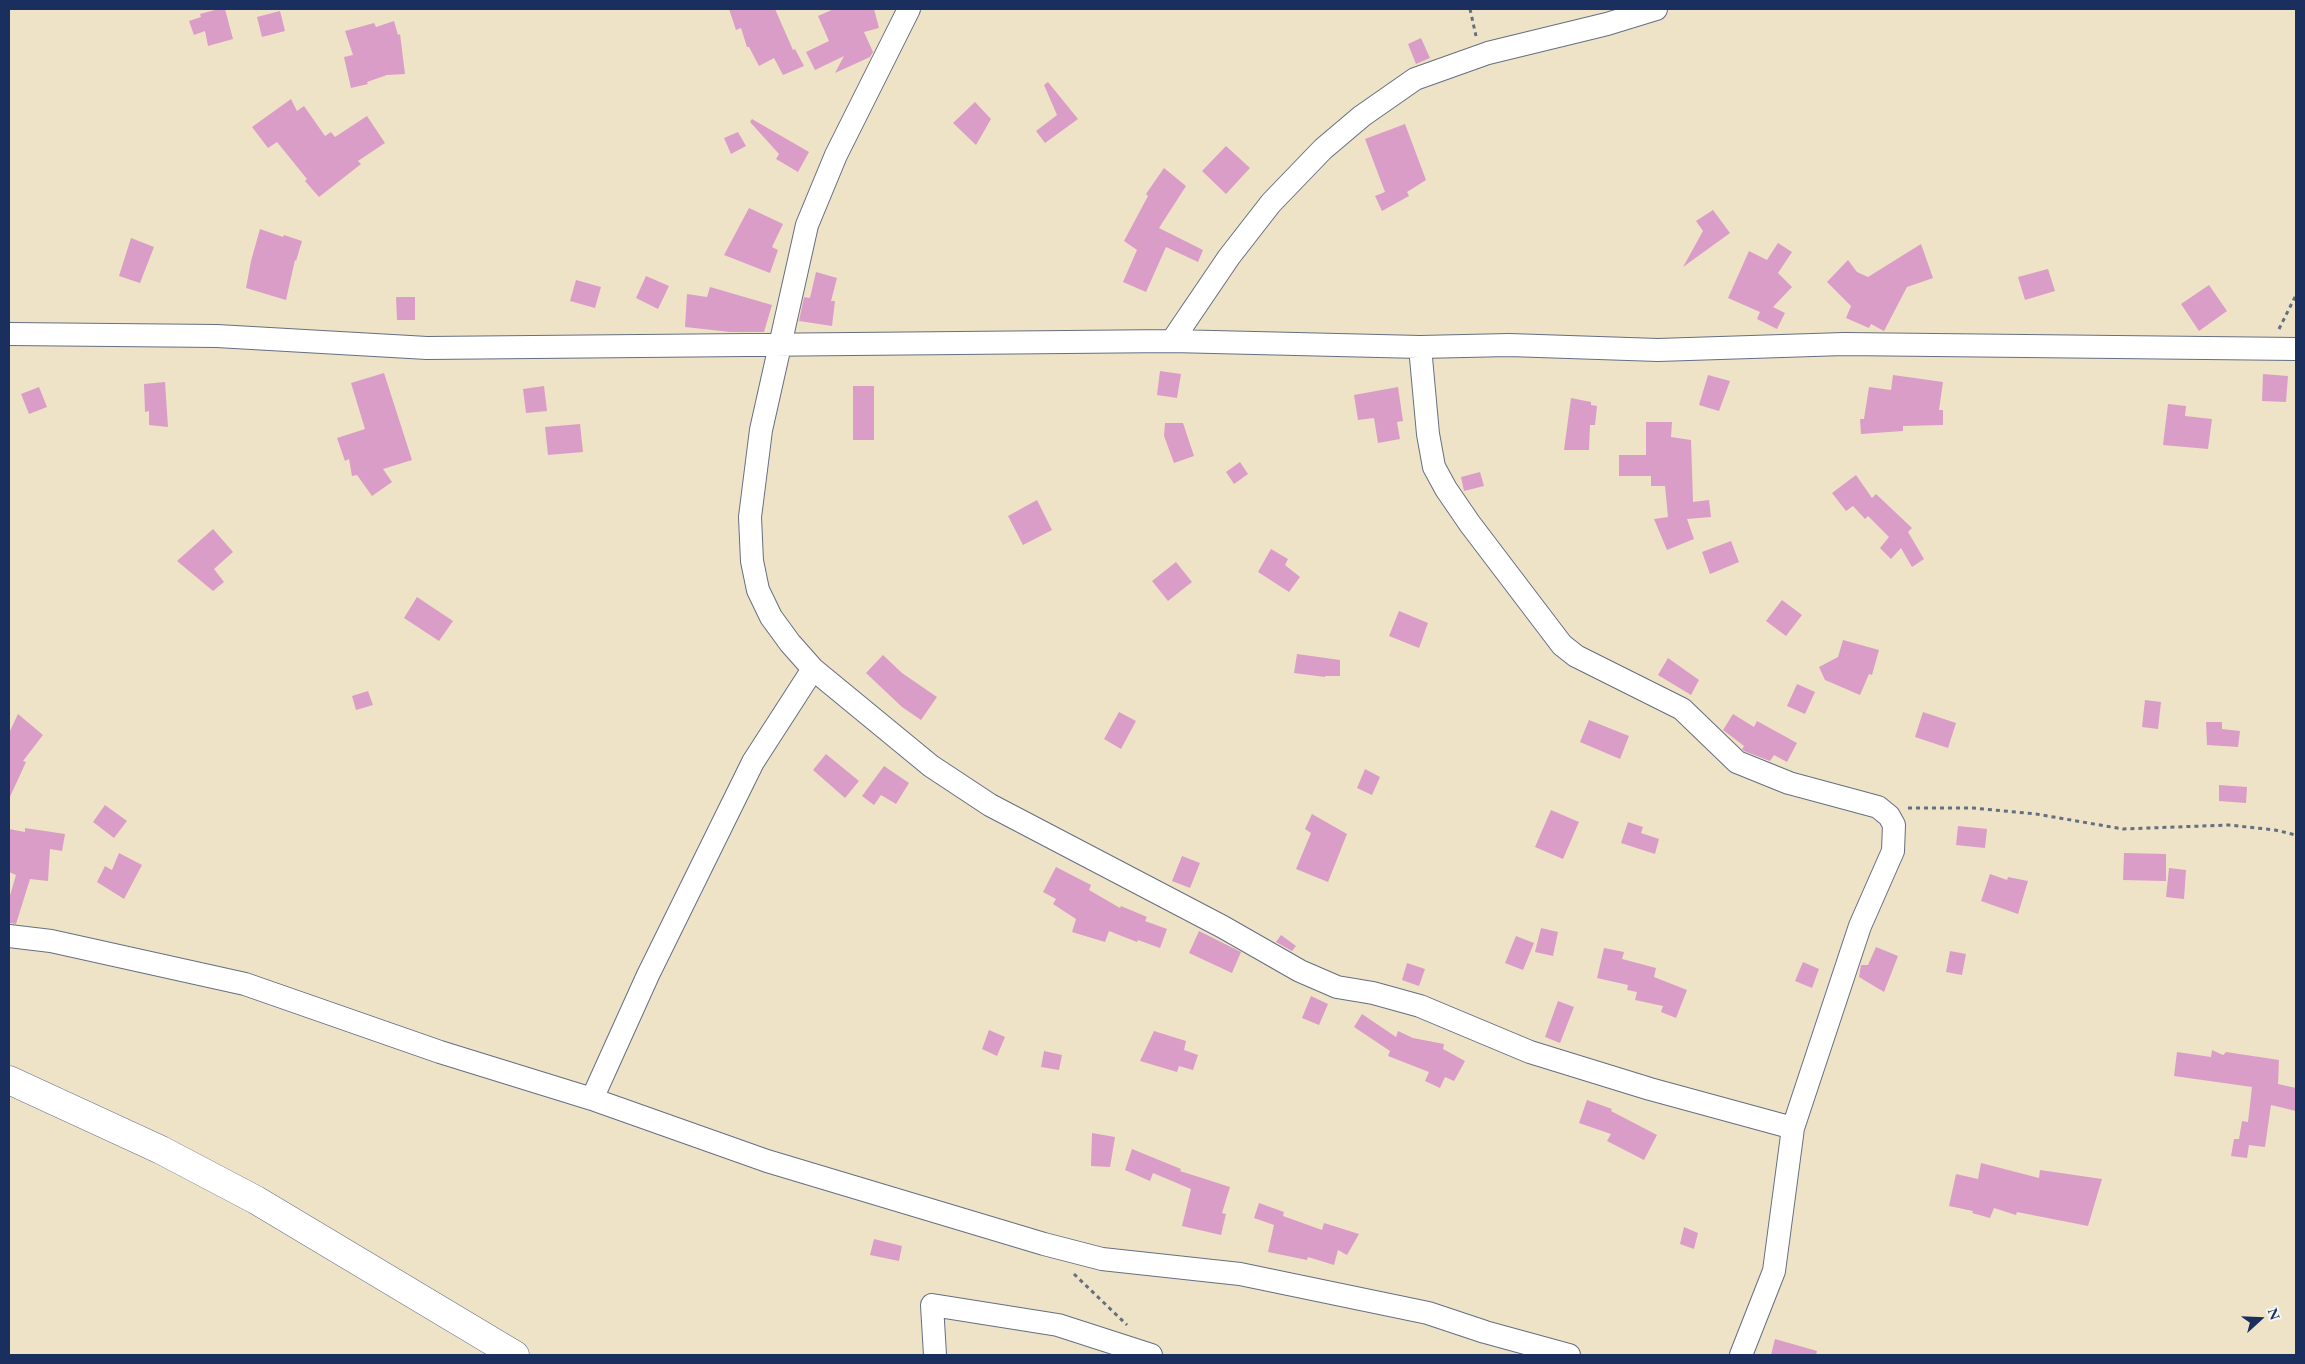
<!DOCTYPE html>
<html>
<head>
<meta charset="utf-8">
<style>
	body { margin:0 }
	#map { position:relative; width:2305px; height:1364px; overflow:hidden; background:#eee3c6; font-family:"EB Garamond",serif }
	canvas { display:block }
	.frame { position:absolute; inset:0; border:10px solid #1b2f5e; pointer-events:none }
	.north { position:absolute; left:2235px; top:1294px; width:50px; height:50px; -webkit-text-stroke:4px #f6f6f2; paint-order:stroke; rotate:70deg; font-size:14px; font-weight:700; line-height:20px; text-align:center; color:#1b2f5e }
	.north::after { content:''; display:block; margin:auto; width:18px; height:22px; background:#1b2f5e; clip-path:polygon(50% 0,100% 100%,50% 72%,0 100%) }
</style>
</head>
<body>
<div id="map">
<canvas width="2305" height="1364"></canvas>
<div class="frame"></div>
<div class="north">N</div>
</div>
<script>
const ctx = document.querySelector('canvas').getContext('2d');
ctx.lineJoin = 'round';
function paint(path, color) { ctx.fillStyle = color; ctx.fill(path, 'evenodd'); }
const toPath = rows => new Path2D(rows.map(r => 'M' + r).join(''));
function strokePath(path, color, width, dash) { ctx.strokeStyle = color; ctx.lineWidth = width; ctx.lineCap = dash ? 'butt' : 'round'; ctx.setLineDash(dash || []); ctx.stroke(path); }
paint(toPath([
	[219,9,225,9,233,39,208,46,205,31,194,35,189,21,201,17,200,14],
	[729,9,775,9,793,50,795,49,804,66,783,75,774,58,759,66,749,47,747,47,741,28,736,30],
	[834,9,874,9,879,28,864,32,873,52,870,57,835,73,844,56,815,70,806,52,829,41,818,16],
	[280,11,285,31,262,37,257,17],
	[394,21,398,35,400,34,405,74,387,75,367,82,368,84,351,88,344,57,353,55,345,31,374,23,376,27],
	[1421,38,1430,58,1416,64,1408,44],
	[1048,82,1078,119,1045,143,1036,131,1057,115,1044,85],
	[291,99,297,111,304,106,325,136,331,132,335,137,367,116,385,143,358,161,361,164,319,197,305,181,307,179,277,142,268,148,252,127],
	[975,102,991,119,976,145,953,123],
	[752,119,809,152,798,172,776,159,779,154,750,122],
	[1405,124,1426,180,1407,192,1409,196,1382,211,1375,196,1385,192,1365,139],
	[738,132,746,146,731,154,724,138],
	[1226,146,1250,168,1226,194,1202,171],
	[1164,168,1186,186,1159,228,1203,250,1198,262,1166,247,1146,292,1123,282,1137,250,1124,241,1148,196,1146,194],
	[749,208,783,224,772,247,778,250,770,273,724,255],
	[1713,210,1730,233,1683,267,1703,231,1696,221],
	[260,229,283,237,284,235,302,241,296,261,295,260,286,300,246,288,251,261],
	[131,238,154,247,140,283,119,276],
	[1778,243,1792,252,1778,273,1792,287,1773,307,1785,313,1777,329,1757,319,1760,312,1728,298,1749,251,1767,260],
	[1921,244,1933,278,1907,287,1884,331,1871,324,1869,328,1846,318,1851,306,1827,282,1848,260,1857,272,1868,277],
	[2048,269,2055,291,2025,300,2018,277],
	[816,272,837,278,831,301,835,301,832,326,799,321,804,297,810,298],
	[646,276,669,286,658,309,636,298],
	[576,280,601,287,595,308,570,301],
	[2209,285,2227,311,2199,331,2181,304],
	[710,287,772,305,764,332,730,332,685,327,687,294,707,297],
	[396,297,415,297,415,320,397,320],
	[1160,371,1181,374,1177,398,1157,395],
	[384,373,412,460,383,469,392,482,372,496,357,475,352,476,349,459,345,461,337,438,365,429,351,383],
	[2263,374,2288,376,2286,402,2262,401],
	[1708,375,1730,381,1719,411,1699,405],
	[1893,375,1943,382,1939,410,1943,410,1943,425,1903,426,1903,431,1861,434,1860,419,1864,419,1869,387,1891,390],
	[165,382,168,427,149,425,149,411,145,412,144,384],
	[544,386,547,411,526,413,523,389],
	[853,386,874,386,874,440,853,440],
	[39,387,47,407,29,414,21,394],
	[1398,387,1403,421,1397,422,1400,439,1378,443,1374,418,1358,420,1354,395],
	[1571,398,1591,402,1591,405,1597,406,1595,425,1590,425,1589,450,1564,450],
	[2168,404,2186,406,2185,416,2212,419,2208,449,2163,445],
	[1646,422,1672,422,1671,437,1691,440,1693,502,1709,500,1711,517,1687,519,1694,539,1667,550,1654,519,1668,517,1665,486,1651,486,1651,476,1619,476,1619,455,1646,455],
	[1165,423,1183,423,1194,456,1174,463,1164,436],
	[580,424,583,452,548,455,545,427],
	[1240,462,1248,474,1234,484,1226,472],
	[1480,472,1484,486,1464,491,1461,477],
	[1856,475,1872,498,1876,494,1912,528,1908,532,1924,559,1912,567,1901,548,1891,559,1880,548,1889,537,1868,516,1865,519,1853,506,1846,511,1832,493],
	[1037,500,1052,530,1023,545,1008,516],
	[213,529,233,552,214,569,224,582,213,591,177,561],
	[1731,541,1739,562,1710,574,1702,552],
	[1271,549,1288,559,1285,565,1300,577,1289,592,1258,572],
	[1176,562,1192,582,1168,601,1152,581],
	[417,597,453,621,439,641,404,618],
	[1782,600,1802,615,1786,636,1766,621],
	[1399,611,1428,623,1419,648,1389,636],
	[1843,640,1879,650,1872,675,1869,674,1860,695,1825,680,1819,667,1838,657],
	[1297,654,1340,660,1340,676,1325,676,1325,677,1294,673],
	[883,655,902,673,937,697,921,720,902,707,866,673],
	[1668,658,1699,680,1691,695,1658,675],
	[1797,684,1815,692,1805,714,1787,706],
	[368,691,373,705,356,710,352,696],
	[2145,700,2161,702,2158,729,2142,727],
	[1119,712,1136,721,1121,749,1104,739],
	[1923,712,1956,723,1948,748,1915,737],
	[18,714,43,735,23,761,26,762,9,799,9,733],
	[1733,714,1754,727,1757,721,1797,743,1787,762,1774,755,1770,761,1744,751,1742,749,1744,746,1723,730],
	[1589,720,1629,736,1620,759,1580,742],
	[2206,722,2222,722,2222,729,2240,731,2238,747,2207,745],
	[826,754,859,781,845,798,813,770],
	[884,766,909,783,896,804,881,795,874,805,862,796],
	[1365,769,1380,777,1372,795,1357,788],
	[2219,785,2247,787,2246,803,2219,801],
	[105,805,127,821,114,838,93,822],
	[1551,810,1579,822,1563,859,1535,847],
	[1312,814,1347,834,1328,882,1296,869,1311,833,1305,829],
	[1628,822,1643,827,1641,833,1659,839,1655,854,1621,843],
	[1958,826,1987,829,1985,848,1956,845],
	[25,828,65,834,62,851,50,849,48,881,30,879,16,924,9,923,9,899,16,875,9,872,9,829,25,832],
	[119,853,142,865,124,899,97,882,105,866,112,870],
	[2124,853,2166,854,2166,881,2123,880],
	[1182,856,1200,863,1190,888,1172,881],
	[1056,867,1091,885,1089,890,1120,908,1121,906,1147,917,1145,921,1167,929,1160,948,1138,940,1137,942,1109,931,1105,942,1072,932,1076,919,1053,904,1056,899,1043,892],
	[2169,868,2186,870,2184,899,2166,897],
	[1990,874,2007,880,2008,877,2028,881,2018,914,1981,901],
	[1541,928,1558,932,1553,956,1535,952],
	[1199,931,1241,952,1232,973,1189,953],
	[1281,935,1296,946,1292,951,1276,942],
	[1516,936,1534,943,1523,970,1505,963],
	[1876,947,1898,956,1884,992,1859,977,1861,965,1868,965],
	[1604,948,1624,952,1622,959,1656,968,1654,977,1687,990,1676,1018,1661,1012,1663,1006,1635,1000,1637,992,1627,990,1628,985,1597,978],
	[1950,951,1966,954,1962,975,1946,972],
	[1803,962,1819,969,1812,988,1795,981],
	[1407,963,1425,969,1419,986,1402,980],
	[1311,996,1328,1004,1319,1025,1302,1018],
	[1558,1001,1574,1007,1560,1043,1545,1037],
	[1362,1014,1396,1037,1398,1031,1413,1038,1444,1044,1443,1049,1465,1061,1454,1081,1445,1077,1440,1088,1425,1081,1429,1072,1388,1056,1390,1051,1354,1027],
	[989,1030,1005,1037,997,1056,982,1049],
	[1154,1031,1186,1041,1184,1050,1198,1055,1193,1070,1179,1066,1177,1072,1140,1061],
	[2212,1050,2223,1055,2226,1052,2279,1060,2278,1084,2296,1088,2296,1111,2271,1105,2265,1147,2249,1145,2247,1158,2231,1156,2234,1139,2239,1139,2242,1121,2248,1122,2252,1087,2174,1076,2177,1052,2211,1057],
	[1044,1051,1062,1055,1059,1070,1041,1067],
	[1587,1100,1612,1109,1611,1111,1657,1135,1644,1160,1607,1141,1611,1134,1579,1123],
	[1092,1133,1115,1137,1110,1167,1091,1166],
	[1132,1149,1181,1169,1180,1171,1230,1187,1222,1213,1226,1214,1221,1235,1182,1226,1191,1189,1153,1173,1150,1181,1125,1170],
	[1981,1163,2039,1178,2040,1170,2102,1179,2088,1226,2017,1212,2016,1215,1994,1208,1990,1218,1972,1213,1973,1211,1949,1206,1956,1174,1978,1179],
	[1259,1203,1284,1212,1283,1216,1322,1230,1324,1223,1359,1234,1347,1255,1338,1250,1334,1265,1308,1257,1307,1260,1268,1252,1274,1225,1254,1218],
	[1684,1227,1698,1233,1694,1249,1680,1244],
	[874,1239,902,1246,899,1261,870,1255],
	[1775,1339,1817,1351,1816,1355,1771,1355]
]), '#da9dc8');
const minor = toPath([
	[909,9,836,155,807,225,761,430,750,517,752,561,758,590,771,617,790,643,813,669,931,766,990,805,1223,927,1300,971,1337,987,1373,993,1420,1006,1530,1052,1650,1089,1793,1128],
	[9,334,217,336,427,348,1172,341,1420,347,1509,345,1658,350,1844,344,2296,349],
	[1172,341,1229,257,1271,203,1323,149,1362,116,1415,79,1488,53,1607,24,1656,9],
	[1420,347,1428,434,1434,467,1446,489,1470,524,1562,645,1576,656,1682,709,1737,762,1789,783,1878,807,1889,816,1894,825,1893,851,1860,926,1793,1128,1774,1271,1741,1355],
	[9,936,51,941,245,984,440,1052,592,1099,767,1161,1044,1244,1102,1259,1240,1274,1428,1313,1485,1332,1569,1355],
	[592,1099,648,975,753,762,813,669],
	[935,1355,932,1305,1058,1325,1151,1355]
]);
const major = toPath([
	[9,1080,161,1150,256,1200,515,1355]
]);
strokePath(minor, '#656e82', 24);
strokePath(major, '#656e82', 29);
strokePath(toPath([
	[1470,9,1476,36],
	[2279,329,2296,295],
	[1908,808,1973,808,2036,814,2123,829,2229,825,2275,830,2296,835],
	[1074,1274,1127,1325]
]), '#656e82', 3, [4, 4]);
strokePath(minor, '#fff', 22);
strokePath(major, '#fff', 28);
</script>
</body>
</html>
